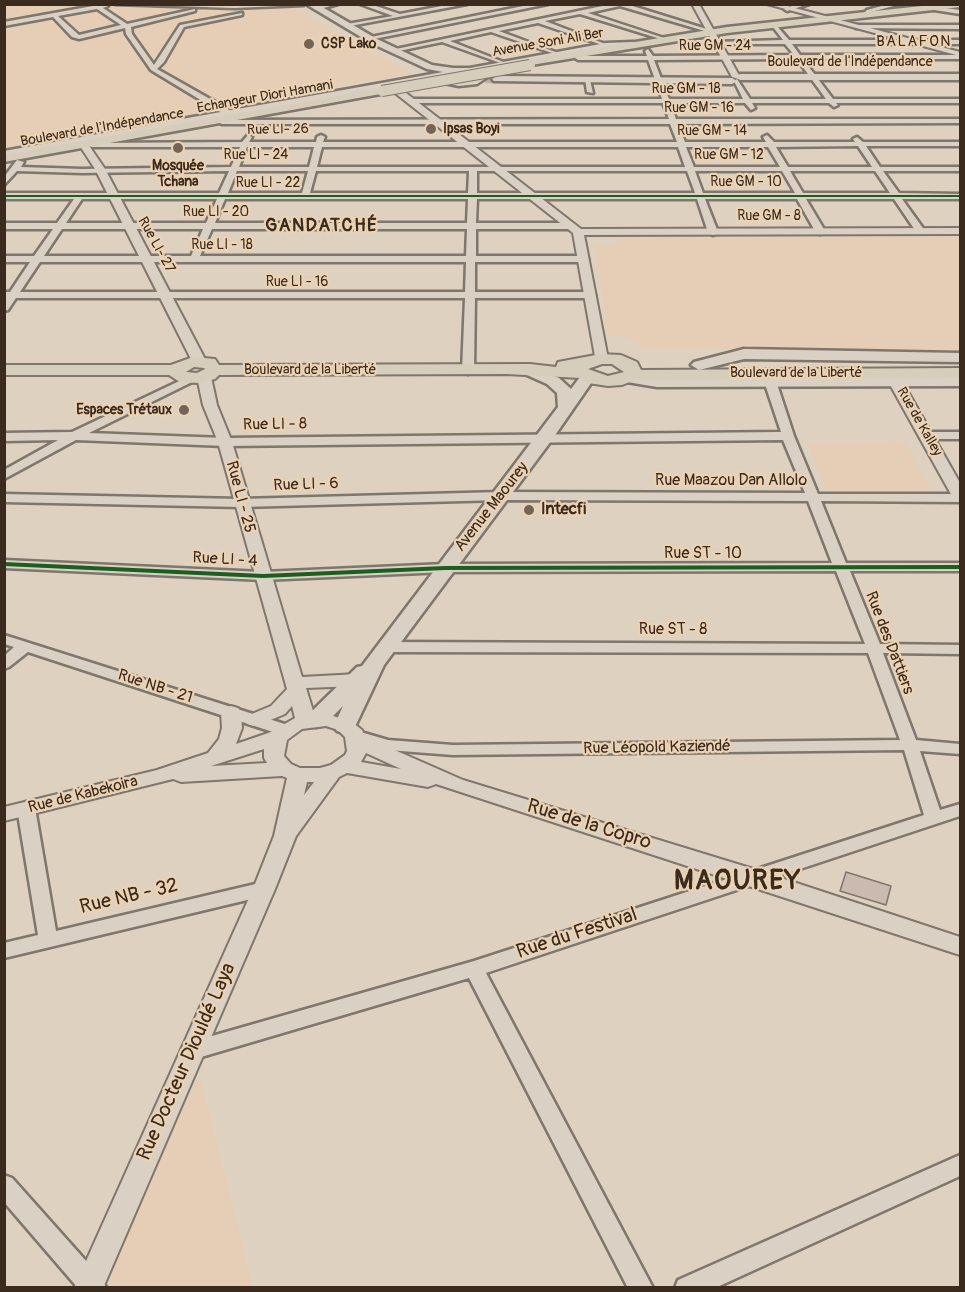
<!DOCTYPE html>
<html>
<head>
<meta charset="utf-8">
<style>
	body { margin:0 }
	#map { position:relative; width:965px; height:1292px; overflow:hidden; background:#ded1c0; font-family:Pangolin,sans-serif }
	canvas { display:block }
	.frame { position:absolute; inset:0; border:6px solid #3b2a1e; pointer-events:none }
</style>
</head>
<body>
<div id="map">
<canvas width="965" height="1292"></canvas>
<div class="frame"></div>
</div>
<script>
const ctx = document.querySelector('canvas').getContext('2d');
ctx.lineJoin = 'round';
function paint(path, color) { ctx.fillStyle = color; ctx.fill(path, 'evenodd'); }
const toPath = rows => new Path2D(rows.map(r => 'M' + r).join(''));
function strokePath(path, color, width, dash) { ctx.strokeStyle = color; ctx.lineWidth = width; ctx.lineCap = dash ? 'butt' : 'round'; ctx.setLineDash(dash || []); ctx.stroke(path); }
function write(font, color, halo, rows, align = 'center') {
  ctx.font = font + ' Pangolin,sans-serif'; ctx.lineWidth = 4.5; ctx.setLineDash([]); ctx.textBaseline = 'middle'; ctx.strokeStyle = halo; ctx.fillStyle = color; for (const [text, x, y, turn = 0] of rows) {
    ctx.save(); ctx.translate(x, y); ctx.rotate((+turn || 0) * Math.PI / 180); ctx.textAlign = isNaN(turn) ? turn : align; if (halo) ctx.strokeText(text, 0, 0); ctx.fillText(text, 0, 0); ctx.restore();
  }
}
paint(toPath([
	[5,5,297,5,302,7,297,9,350,42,412,73,214,109,218,112,68,140,34,141,5,153],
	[960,237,960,349,640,349,637,342,626,337,608,335,595,246,617,244,618,238],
	[905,442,933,495,829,496,807,443],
	[201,1081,253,1287,114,1287,106,1277,187,1083]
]), '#e5cdb6');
const building = toPath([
	[846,872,891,886,886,905,840,891,846,872]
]);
paint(building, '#cbbaaf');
strokePath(building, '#7f766c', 1.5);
strokePath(toPath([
	[432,73,463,78,497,79]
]), '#bdb0a0', 9, [9, 4.5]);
const minor = toPath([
	[104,4,108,6,103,8,127,24,195,9,195,11,131,27,132,34,154,65,180,25,242,13,242,15,184,27,164,62,157,69,233,112,233,116,227,116,151,70,126,34,125,28,79,39,72,37,53,17,4,26,4,22,104,4],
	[97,9,121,25,79,35,58,16,97,9],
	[116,4,304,4,304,5,234,8,116,4],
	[324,4,338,4,316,10,313,8,324,4],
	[360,4,370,4,400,14,452,4,467,4,345,27,347,24,393,16,360,4],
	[533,4,548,4,369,40,366,38,533,4],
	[612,4,626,4,713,31,708,32,620,6,588,13,667,39,667,41,580,14,545,21,608,45,608,47,538,23,499,31,558,53,558,55,491,32,450,41,506,63,506,65,442,42,394,52,391,50,612,4],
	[797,4,809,4,787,11,784,9,797,4],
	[889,4,901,4,871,12,870,16,863,14,867,10,889,4],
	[930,6,960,10,960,14,928,9,930,6],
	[776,25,789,40,960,40,960,44,792,44,800,55,960,55,960,59,803,59,833,99,960,99,960,103,836,103,838,105,834,107,829,103,752,103,755,108,751,110,745,103,670,103,676,119,960,119,960,123,678,124,685,142,766,142,763,137,767,135,774,142,855,142,853,139,857,137,863,142,960,142,960,146,866,146,880,167,960,167,960,171,883,171,899,193,960,194,960,199,902,199,925,231,923,233,917,233,894,199,806,199,825,231,820,234,815,231,797,199,705,199,718,232,713,235,708,232,697,199,477,199,476,223,571,223,575,226,571,229,476,229,476,256,583,256,588,259,583,262,475,262,475,292,590,292,595,295,590,298,475,298,474,371,468,374,462,371,465,298,16,298,8,310,4,311,4,292,10,292,30,262,4,262,4,256,34,256,53,229,4,229,4,223,57,223,74,199,4,199,4,193,219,193,229,171,82,173,17,171,4,185,4,177,17,160,24,162,21,167,82,169,231,167,240,147,92,147,88,145,92,143,242,142,248,135,252,137,249,142,316,142,317,137,321,135,325,137,323,142,677,142,670,124,222,124,218,122,222,120,669,119,663,103,411,103,407,101,411,99,662,99,648,60,578,60,575,58,578,56,647,56,645,51,648,49,653,56,794,55,785,44,716,44,713,42,783,40,773,27,776,25],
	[797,59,826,99,750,99,737,79,734,81,743,99,669,99,654,60,797,59],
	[858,146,872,167,788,167,776,147,858,146],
	[247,147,314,147,309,167,239,167,247,147],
	[322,147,678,147,685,167,317,167,322,147],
	[686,147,768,147,780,167,694,167,686,147],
	[237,171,308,171,302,193,228,193,237,171],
	[316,171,469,171,468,193,310,193,316,171],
	[477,171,687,171,695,193,477,193,477,171],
	[695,171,782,171,795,193,703,193,695,171],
	[790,171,875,171,890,193,803,193,790,171],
	[82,199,217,199,206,223,66,223,82,199],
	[225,199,468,199,467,223,215,223,225,199],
	[62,229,203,229,191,256,44,256,62,229],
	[212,229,467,229,466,256,200,256,212,229],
	[40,262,466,262,465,292,20,292,40,262],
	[858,25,960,25,960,29,856,28,858,25],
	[585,79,590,80,593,93,587,92,585,79],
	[192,375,196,376,196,380,89,433,225,438,781,432,764,381,770,378,776,381,794,436,818,494,960,494,960,502,821,501,846,563,960,563,960,571,850,571,880,644,960,645,960,654,883,653,916,740,960,744,960,754,920,751,940,810,960,804,960,816,486,973,653,1288,628,1288,469,978,191,1060,184,1057,181,1051,184,1045,191,1042,474,961,924,815,904,750,453,755,388,750,351,740,349,736,351,732,357,731,388,740,453,745,900,740,868,653,386,652,378,647,386,642,865,644,836,571,445,572,263,580,4,568,4,560,263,572,445,564,832,563,808,501,501,500,241,507,4,502,4,494,241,499,501,492,805,493,783,440,225,446,76,440,4,479,4,470,58,440,4,441,4,433,72,432,192,375],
	[928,432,960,432,960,439,924,439,922,436,928,432],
	[4,635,291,726,293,730,291,734,285,735,279,734,28,652,9,667,4,669,4,656,14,647,4,644,4,635],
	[26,802,32,804,35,808,56,931,264,882,271,884,273,889,271,894,264,896,4,958,4,943,38,935,17,808,20,804,26,802],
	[960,1155,960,1176,715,1288,675,1288,678,1280,960,1155],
	[4,1175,12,1178,103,1280,106,1288,78,1288,4,1202,4,1175]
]);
const tertiary = toPath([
	[692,4,699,4,740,77,739,79,732,77,692,4],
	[767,4,780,4,960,52,960,56,767,4],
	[395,89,401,89,581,229,960,228,960,234,584,235,608,359,606,362,596,362,573,233,395,93,395,89],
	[82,144,88,144,105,169,206,361,204,364,194,364,192,361,95,169,80,146,82,144],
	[204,373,211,377,217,405,232,442,302,677,357,674,364,676,366,680,364,684,357,686,306,688,314,714,327,714,352,722,362,730,365,737,463,780,760,871,960,937,960,955,436,784,428,787,347,773,339,777,296,836,275,889,103,1288,74,1288,253,889,274,836,287,778,282,776,181,782,173,779,4,821,4,807,157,770,208,753,219,739,222,728,221,712,224,708,231,706,238,708,241,712,242,728,236,744,271,732,295,718,292,706,285,714,261,724,254,726,247,724,244,720,247,716,271,706,287,689,218,442,203,405,197,377,204,373],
	[326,726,338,730,345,737,347,751,345,755,331,765,320,768,300,768,291,764,284,756,287,740,302,729,326,726],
	[264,749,264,758,267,763,211,766,264,749],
	[366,753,401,769,361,762,366,753],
	[307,782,314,782,304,795,307,782],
	[895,377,902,381,960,483,960,500,952,496,888,381,895,377]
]);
const secondary = toPath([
	[306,4,317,4,377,39,432,65,453,68,470,68,606,43,633,42,637,45,633,48,606,49,480,71,489,76,477,84,459,86,439,82,437,79,4,157,4,151,443,72,427,69,371,43,306,4],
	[454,74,471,74,477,77,459,80,445,77,454,74],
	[960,74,960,80,740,80,735,77,740,74,960,74],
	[497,76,732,78,737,81,732,84,494,81,492,79,497,76],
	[744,349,960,353,960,362,744,359,699,370,691,365,694,362,744,349],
	[532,367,559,378,571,389,583,373,593,373,596,376,551,441,384,665,353,731,345,733,337,731,334,726,343,706,324,725,316,727,308,725,305,720,308,715,357,667,362,666,558,407,557,393,547,384,527,375,524,372,532,367],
	[627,373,657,377,960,376,960,386,657,387,621,381,619,378,621,375,627,373]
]);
const primary = toPath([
	[940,4,960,4,960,7,727,33,525,66,520,63,525,60,727,27,940,4],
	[382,88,387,91,386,93,4,162,4,155,382,88]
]);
const trunk = toPath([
	[601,354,621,355,637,362,641,370,960,368,960,378,635,380,622,385,608,386,588,383,580,378,506,374,219,375,215,379,198,383,180,382,169,375,4,375,4,365,171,365,193,357,215,359,219,365,530,364,556,367,558,362,601,354],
	[602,364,612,364,624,372,608,376,588,369,602,364],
	[194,367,204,368,205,369,197,373,186,372,194,367]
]);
strokePath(minor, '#7f766c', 5);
strokePath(tertiary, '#7f766c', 4);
strokePath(secondary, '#7f766c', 5);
strokePath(primary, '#7f766c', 5);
strokePath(trunk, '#7f766c', 4);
paint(minor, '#dad0c4');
paint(tertiary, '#dad0c4');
paint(secondary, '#dad0c4');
paint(primary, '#d6ceba');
paint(trunk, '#d6ceba');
const primaryBridge = toPath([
	[382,91,530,65]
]);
strokePath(primaryBridge, '#7f766c', 12, []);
strokePath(primaryBridge, '#d6ceba', 10);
paint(toPath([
	[4,195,960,195,960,197,4,197,4,195],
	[4,562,263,574,445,566,960,565,960,569,445,570,263,578,4,566,4,562]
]), '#1b5e20');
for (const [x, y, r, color] of [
	[309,44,6,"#746457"],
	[431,129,6,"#746457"],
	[178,148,6,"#746457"],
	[184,410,6,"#746457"],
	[529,510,6,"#746457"]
]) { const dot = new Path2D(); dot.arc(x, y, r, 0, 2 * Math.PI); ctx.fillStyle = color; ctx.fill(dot); strokePath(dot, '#ebd2b3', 2); }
write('14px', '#3b2a1e', '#ebd2b3', [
	["Avenue Soni Ali Ber",548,43,-10],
	["Rue GM - 24",715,46],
	["Boulevard de l'Indépendance",850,62],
	["Rue GM - 18",686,89],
	["Echangeur Diori Hamani",265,97,-10],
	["Rue GM - 16",699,108],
	["Boulevard de l'Indépendance",102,128,-10],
	["Rue LI- 26",278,130,-1],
	["Rue GM - 14",712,131],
	["Rue LI - 24",256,155],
	["Rue GM - 12",729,155],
	["Rue GM - 10",746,182],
	["Rue LI - 22",268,183],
	["Rue LI - 20",216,212],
	["Rue GM - 8",769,216],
	["Rue LI- 27",156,245,61],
	["Rue LI - 18",222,245],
	["Rue LI - 16",297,282],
	["Boulevard de la Liberté",310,370],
	["Boulevard de la Liberté",796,373],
	["Rue de Kalley",919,422,60]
]);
write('bold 14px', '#3b2a1e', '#ebd2b3', [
	["CSP Lako",321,44],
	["Ipsas Boyi",443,129],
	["Mosquée",178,166,"center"],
	["Tchana",178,182,"center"],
	["Espaces Trétaux",172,410,"right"]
], 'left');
ctx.letterSpacing = '1.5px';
write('15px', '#3b2a1e', '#ebd2b3', [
	["BALAFON",914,42]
]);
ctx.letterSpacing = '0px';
write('16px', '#3b2a1e', '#ebd2b3', [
	["Rue LI - 8",275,425,-1],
	["Rue Maazou Dan Allolo",731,481],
	["Rue LI - 6",306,485,-2],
	["Rue LI - 25",240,497,75],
	["Avenue Maourey",492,507,-52],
	["Rue ST - 10",703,554],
	["Rue LI - 4",225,560,3],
	["Rue ST - 8",673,630],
	["Rue des Dattiers",889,643,69],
	["Rue NB - 21",155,687,18],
	["Rue Léopold Kaziendé",657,748,-1],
	["Rue de Kabekoira",83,795,-14]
]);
write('bold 16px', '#3b2a1e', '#ebd2b3', [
	["Intecfi",541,510]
], 'left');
ctx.letterSpacing = '1.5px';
write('bold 18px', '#3b2a1e', '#ebd2b3', [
	["GANDATCHÉ",322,226]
]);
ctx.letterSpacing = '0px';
write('20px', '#3b2a1e', '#ebd2b3', [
	["Rue de la Copro",589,825,17],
	["Rue NB - 32",129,897,-13],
	["Rue du Festival",577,934,-18],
	["Rue Docteur Diouldé Laya",187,1062,-66]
]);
ctx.letterSpacing = '1.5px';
write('bold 27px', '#3b2a1e', '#ebd2b3', [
	["MAOUREY",738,882]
]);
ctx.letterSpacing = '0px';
</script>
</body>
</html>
